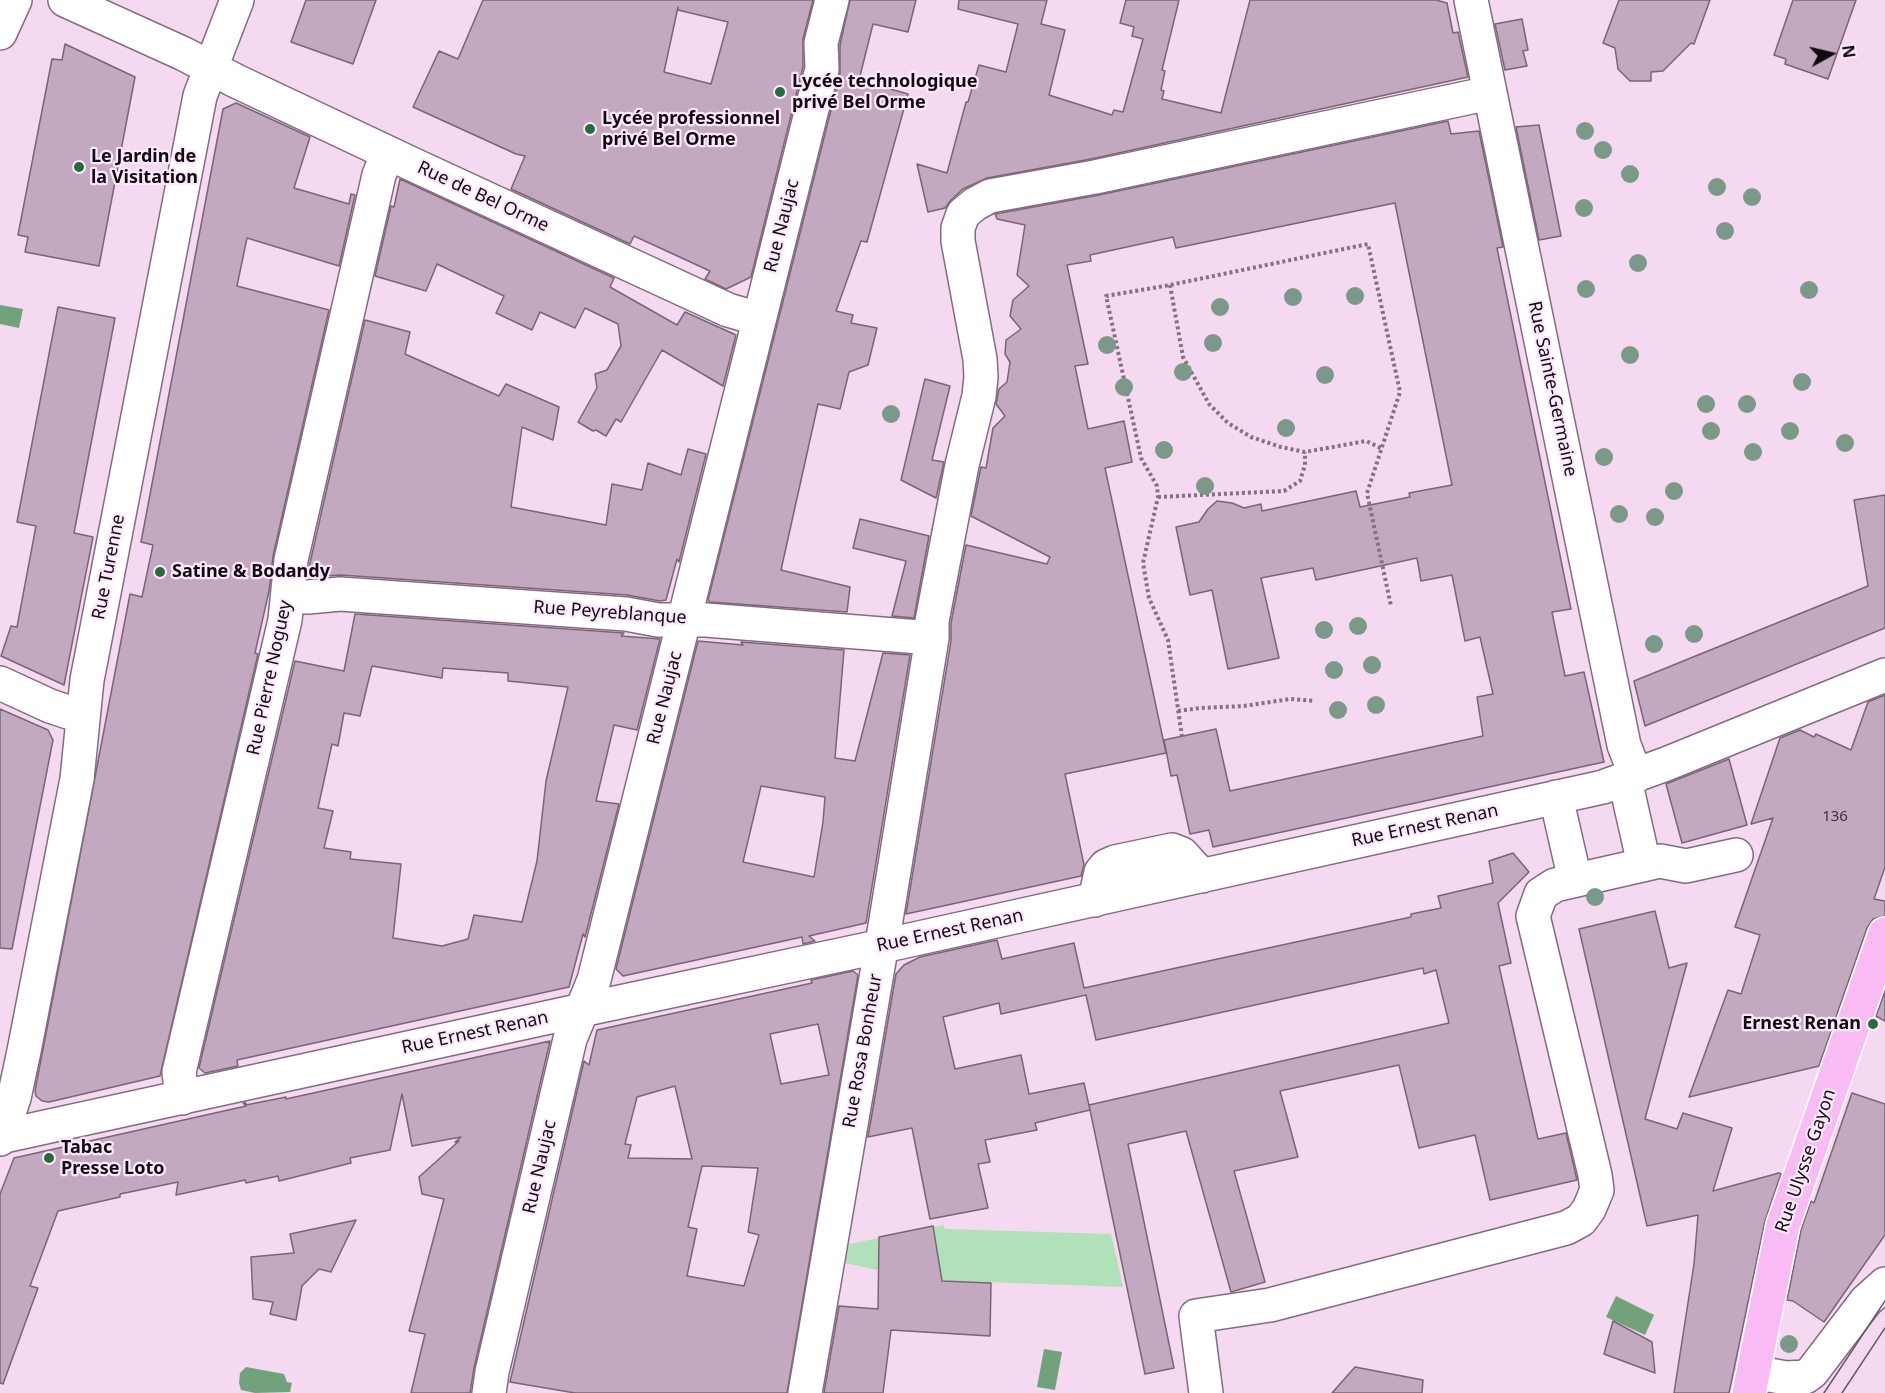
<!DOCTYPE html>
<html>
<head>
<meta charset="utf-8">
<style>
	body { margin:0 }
	#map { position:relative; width:1885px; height:1393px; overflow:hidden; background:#f4d9f0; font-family:"Noto Sans",sans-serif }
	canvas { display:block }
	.north { position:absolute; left:1801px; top:24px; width:60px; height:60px; -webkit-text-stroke:4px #fee8fb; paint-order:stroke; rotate:82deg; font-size:16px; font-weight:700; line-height:24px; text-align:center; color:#120a11 }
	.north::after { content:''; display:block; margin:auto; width:21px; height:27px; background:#120a11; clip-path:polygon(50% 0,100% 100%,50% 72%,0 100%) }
</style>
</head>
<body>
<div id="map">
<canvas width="1885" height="1393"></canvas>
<div class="north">N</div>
</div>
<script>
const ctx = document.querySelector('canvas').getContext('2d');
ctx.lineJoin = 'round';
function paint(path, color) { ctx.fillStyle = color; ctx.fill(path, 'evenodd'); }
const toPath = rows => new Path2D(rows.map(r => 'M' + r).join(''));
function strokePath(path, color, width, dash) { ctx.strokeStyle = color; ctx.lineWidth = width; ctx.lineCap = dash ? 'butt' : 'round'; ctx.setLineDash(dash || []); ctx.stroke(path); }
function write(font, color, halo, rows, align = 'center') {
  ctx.font = font + ' "Noto Sans",sans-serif'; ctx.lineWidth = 4.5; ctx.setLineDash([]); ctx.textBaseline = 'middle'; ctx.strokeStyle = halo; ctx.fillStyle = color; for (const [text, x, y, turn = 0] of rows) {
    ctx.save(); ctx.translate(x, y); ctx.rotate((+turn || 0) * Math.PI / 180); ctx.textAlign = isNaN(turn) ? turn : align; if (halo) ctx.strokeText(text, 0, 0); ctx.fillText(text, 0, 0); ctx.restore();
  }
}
paint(toPath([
	[943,1225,945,1229,1111,1234,1123,1287,878,1278,878,1270,845,1263,849,1244]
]), '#b0e1b9');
paint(toPath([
	[0,305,23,309,19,328,0,324],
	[1616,1296,1654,1315,1645,1335,1606,1317],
	[1044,1349,1062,1352,1055,1390,1037,1387],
	[246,1367,284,1374,287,1382,292,1383,290,1392,255,1393,241,1390,239,1383,240,1373]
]), '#71a27b');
const building = toPath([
	[306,0,376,0,353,64,291,42,306,0],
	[483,0,813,0,803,39,803,67,751,277,726,289,705,279,710,271,634,236,630,244,511,189,525,156,516,154,413,107,439,51,458,59,483,0],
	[678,7,678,10,728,22,711,84,664,72,678,7],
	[850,0,916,0,908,32,873,24,859,80,908,94,867,242,861,241,836,311,853,315,851,323,877,328,868,365,849,372,840,409,818,404,781,570,850,587,847,612,710,602,708,600,840,74,840,45,850,0],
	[959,0,1047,0,1041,24,1065,30,1049,95,1112,115,1114,110,1123,112,1143,39,1132,36,1134,27,1120,23,1126,0,1179,0,1162,70,1165,71,1161,90,1164,91,1162,99,1221,113,1250,0,1436,0,1447,3,1453,33,1458,32,1468,77,1091,159,987,178,963,189,951,200,945,208,928,212,917,164,947,173,966,102,968,102,979,65,1006,72,1018,24,958,9,959,0],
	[1619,0,1710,0,1694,44,1691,43,1663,71,1651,72,1651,81,1630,81,1618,69,1615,48,1603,43,1619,0],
	[1793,0,1856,0,1828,79,1785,64,1786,59,1774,55,1793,0],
	[1522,19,1528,50,1523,51,1527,66,1505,70,1495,24,1522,19],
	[65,44,135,77,99,266,25,252,28,237,18,235,52,59,62,60,65,44],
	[236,103,310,137,294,188,349,204,351,194,355,195,339,266,247,238,237,286,329,310,273,556,269,591,255,653,258,654,160,1076,49,1102,42,1101,36,1096,35,1091,130,594,142,597,153,545,141,542,223,109,236,103],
	[1448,121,1451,134,1479,131,1503,247,1497,248,1571,609,1552,612,1565,676,1584,672,1604,762,1213,847,1209,830,1190,834,1177,775,1171,776,1164,740,1216,729,1230,791,1483,736,1477,697,1493,694,1480,637,1465,641,1452,575,1421,581,1417,558,1316,580,1313,568,1261,578,1279,658,1228,669,1212,590,1190,595,1176,527,1199,522,1208,509,1217,501,1232,503,1244,508,1261,504,1262,511,1356,491,1360,507,1410,497,1409,493,1452,485,1395,203,1176,248,1173,237,1090,255,1091,261,1067,265,1088,364,1075,366,1088,429,1124,421,1132,462,1105,468,1166,753,1065,774,1084,865,1081,876,906,914,951,641,951,623,966,545,1047,564,1050,557,971,516,981,467,986,468,993,428,1005,416,996,404,999,389,1007,382,1010,362,1005,354,1006,340,1021,329,1010,316,1013,300,1029,286,1017,275,1025,225,997,219,995,214,1099,195,1448,121],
	[1539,125,1561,236,1539,240,1516,127,1539,125],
	[400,179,614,278,610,287,677,325,685,312,736,335,723,386,662,350,621,422,616,419,606,436,596,430,593,431,578,422,597,388,595,374,607,370,621,346,618,324,585,308,575,328,540,312,532,330,496,313,504,296,437,264,426,291,375,276,391,206,394,207,400,179],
	[58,307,115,318,74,533,93,537,64,685,1,656,11,626,17,627,36,526,17,522,58,307],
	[365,320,410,332,405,354,499,396,506,384,559,407,553,440,522,427,511,507,606,525,612,484,642,490,648,463,681,475,688,449,706,454,679,562,677,559,666,600,660,601,627,595,341,575,311,577,309,572,310,563,365,320],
	[925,379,950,386,932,460,944,462,936,498,901,480,925,379],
	[1885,495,1885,628,1645,726,1634,681,1868,586,1854,500,1885,495],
	[860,519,929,536,914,618,892,616,906,561,853,548,860,519],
	[355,614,624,633,621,636,660,639,637,730,614,725,596,801,619,804,585,937,583,934,569,987,237,1060,238,1066,205,1073,199,1068,295,661,344,671,355,614],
	[372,666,442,678,443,668,508,673,508,681,568,687,546,781,537,861,522,922,474,915,468,939,442,946,393,938,401,864,350,859,351,852,324,848,333,811,318,808,332,744,338,746,344,713,360,716,372,666],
	[698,641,743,645,741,642,844,650,835,758,855,761,883,653,910,655,866,923,809,936,815,941,803,944,802,937,623,976,616,969,698,641],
	[761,786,825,797,823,822,814,877,743,862,761,786],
	[1885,695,1885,867,1874,899,1885,901,1885,916,1873,919,1867,928,1819,1066,1689,1097,1728,990,1741,994,1760,935,1735,927,1773,818,1751,824,1780,738,1800,730,1814,737,1816,734,1851,750,1868,702,1885,695],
	[0,709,48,730,53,740,12,949,0,948,0,709],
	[1729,759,1747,825,1682,843,1666,784,1729,759],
	[1513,853,1529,872,1498,903,1511,963,1499,966,1538,1139,1566,1133,1577,1180,1490,1200,1475,1135,1419,1148,1399,1065,1280,1091,1298,1157,1234,1171,1265,1282,1231,1292,1186,1131,1128,1144,1174,1368,1145,1374,1089,1105,1449,1023,1436,970,1424,974,1423,968,1096,1040,1086,995,1001,1014,999,1003,943,1017,955,1069,1021,1055,1029,1094,1084,1083,1090,1110,1035,1123,1037,1130,985,1140,990,1162,978,1164,988,1208,930,1219,912,1128,868,1137,896,974,904,965,920,957,997,940,1002,959,1074,943,1084,988,1411,917,1411,914,1441,908,1438,896,1493,883,1489,861,1513,853],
	[1655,911,1669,968,1687,963,1645,1119,1677,1129,1683,1113,1732,1128,1713,1191,1779,1173,1781,1174,1765,1221,1729,1393,1674,1393,1694,1264,1698,1215,1647,1226,1579,929,1655,911],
	[853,971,858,975,787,1393,575,1393,510,1382,584,1061,589,1065,597,1030,812,983,811,980,853,971],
	[818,1024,829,1075,781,1084,770,1034,818,1024],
	[675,1086,692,1159,628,1158,631,1145,625,1144,637,1097,675,1086],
	[702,1166,758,1168,748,1232,759,1235,744,1286,687,1276,697,1229,688,1227,702,1166],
	[1885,991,1885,1021,1876,1016,1885,991],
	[550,1041,474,1368,470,1393,411,1393,425,1334,409,1331,444,1199,422,1194,419,1177,459,1141,455,1142,461,1137,412,1146,402,1094,390,1150,350,1158,351,1163,279,1181,278,1176,246,1183,245,1180,176,1195,178,1182,120,1194,120,1197,58,1211,30,1286,38,1288,3,1384,0,1383,0,1194,14,1158,246,1106,243,1103,246,1103,246,1105,286,1097,286,1099,550,1041],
	[1852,1093,1885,1104,1885,1235,1824,1322,1793,1301,1787,1300,1801,1230,1811,1201,1814,1203,1852,1093],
	[356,1220,331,1272,319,1269,302,1286,296,1320,270,1314,273,1302,253,1299,251,1257,294,1253,290,1234,356,1220],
	[933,1226,942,1281,991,1283,990,1336,891,1330,883,1393,824,1393,839,1306,878,1309,879,1237,933,1226],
	[1613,1321,1652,1342,1655,1373,1604,1354,1613,1321],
	[1355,1367,1423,1380,1422,1393,1332,1393,1355,1367]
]);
paint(building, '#c2a9bf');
strokePath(building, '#7b6378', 1.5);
const minor = toPath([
	[65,0,184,54,236,81,416,166,728,310,759,319],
	[1471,0,1624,745,1636,776],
	[0,33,15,0],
	[288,596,308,597,340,594,626,614,658,620,706,620,932,638],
	[0,683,50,706,68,712,83,714],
	[1625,780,1644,864],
	[1556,797,1575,880],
	[1095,900,1101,872,1106,866,1115,862,1172,850,1182,854,1202,876],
	[182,1098,179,1072,285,620,291,560,379,175,388,153],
	[0,1137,582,1010,901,942,1603,787,1666,764,1885,675],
	[0,1139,14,1098,24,1051,77,779,87,680,200,96,237,0],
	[1753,1372,1786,1378,1805,1377,1812,1372,1866,1301,1885,1284],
	[489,1393,492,1372,570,1039,594,980,817,89,822,69,821,43,832,0],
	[805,1393,886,920,932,638,932,621,962,465,979,396,981,377,980,359,958,241,958,228,963,214,975,204,990,196,1095,177,1490,93],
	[1206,1393,1196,1316,1270,1305,1566,1228,1581,1220,1589,1209,1597,1190,1595,1175,1533,916,1541,894,1555,885,1660,861,1686,866,1736,855]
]);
const major = toPath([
	[1749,1393,1783,1225,1885,934]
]);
strokePath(minor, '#836c81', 36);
strokePath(major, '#fff', 36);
strokePath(toPath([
	[1170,285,1183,357,1209,404,1228,423,1251,437,1281,447,1305,452,1366,441,1381,448],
	[1158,497,1284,491,1300,481,1305,465,1305,452],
	[1178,711,1200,708,1244,706,1290,699,1314,701],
	[1182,737,1168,640,1149,598,1143,563,1158,497,1157,486,1141,458,1106,296,1170,285,1368,244,1400,392,1367,493,1391,606]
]), '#837180', 4, [3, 3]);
strokePath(minor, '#fff', 33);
strokePath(major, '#f9bbf4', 33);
strokePath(toPath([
	[1824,1393,1885,1301],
	[1842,1393,1885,1328]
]), '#665764', 1.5);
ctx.fillStyle = '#7b9988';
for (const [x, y] of [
	[1585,131],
	[1603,150],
	[1630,174],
	[1717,187],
	[1752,197],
	[1584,208],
	[1725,231],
	[1638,263],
	[1586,289],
	[1809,290],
	[1355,296],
	[1293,297],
	[1220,307],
	[1213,343],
	[1107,345],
	[1630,355],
	[1183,372],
	[1325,375],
	[1802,382],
	[1124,387],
	[1706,404],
	[1747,404],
	[891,414],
	[1286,428],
	[1711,431],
	[1790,431],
	[1845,443],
	[1164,450],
	[1753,452],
	[1604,457],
	[1205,486],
	[1674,491],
	[1619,514],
	[1655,517],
	[1358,626],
	[1324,630],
	[1694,634],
	[1654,644],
	[1372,665],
	[1334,670],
	[1376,705],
	[1338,710],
	[1595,897],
	[1789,1344]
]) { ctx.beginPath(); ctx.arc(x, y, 9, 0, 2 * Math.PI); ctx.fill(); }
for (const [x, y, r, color] of [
	[780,92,6,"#246d3a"],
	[590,129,6,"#246d3a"],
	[79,167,6,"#246d3a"],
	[160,572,6,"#246d3a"],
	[1873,1024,6,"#246d3a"],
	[49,1158,6,"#246d3a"]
]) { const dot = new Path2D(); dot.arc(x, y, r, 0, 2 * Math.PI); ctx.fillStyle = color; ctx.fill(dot); strokePath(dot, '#fee8fb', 2); }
write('15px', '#3e323c', null, [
	["136",1835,817]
]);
write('bold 18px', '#120a11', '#fee8fb', [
	["Lycée technologique",792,82],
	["privé Bel Orme",792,103],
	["Lycée professionnel",602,119],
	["privé Bel Orme",602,140],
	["Le Jardin de",91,157],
	["la Visitation",91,178],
	["Satine & Bodandy",172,572],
	["Ernest Renan",1861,1024,"right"],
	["Tabac",61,1148],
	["Presse Loto",61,1169]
], 'left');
write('18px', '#120a11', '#fee8fb', [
	["Rue de Bel Orme",483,197,25],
	["Rue Naujac",782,226,-76],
	["Rue Sainte-Germaine",1552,389,78],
	["Rue Turenne",109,567,-79],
	["Rue Peyreblanque",610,613,4],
	["Rue Pierre Noguey",270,678,-78],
	["Rue Naujac",665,698,-76],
	["Rue Ernest Renan",1425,826,-12],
	["Rue Ernest Renan",950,931,-12],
	["Rue Ernest Renan",475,1033,-12],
	["Rue Rosa Bonheur",863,1051,-80],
	["Rue Ulysse Gayon",1806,1161,-71],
	["Rue Naujac",540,1167,-77]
]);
</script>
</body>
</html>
